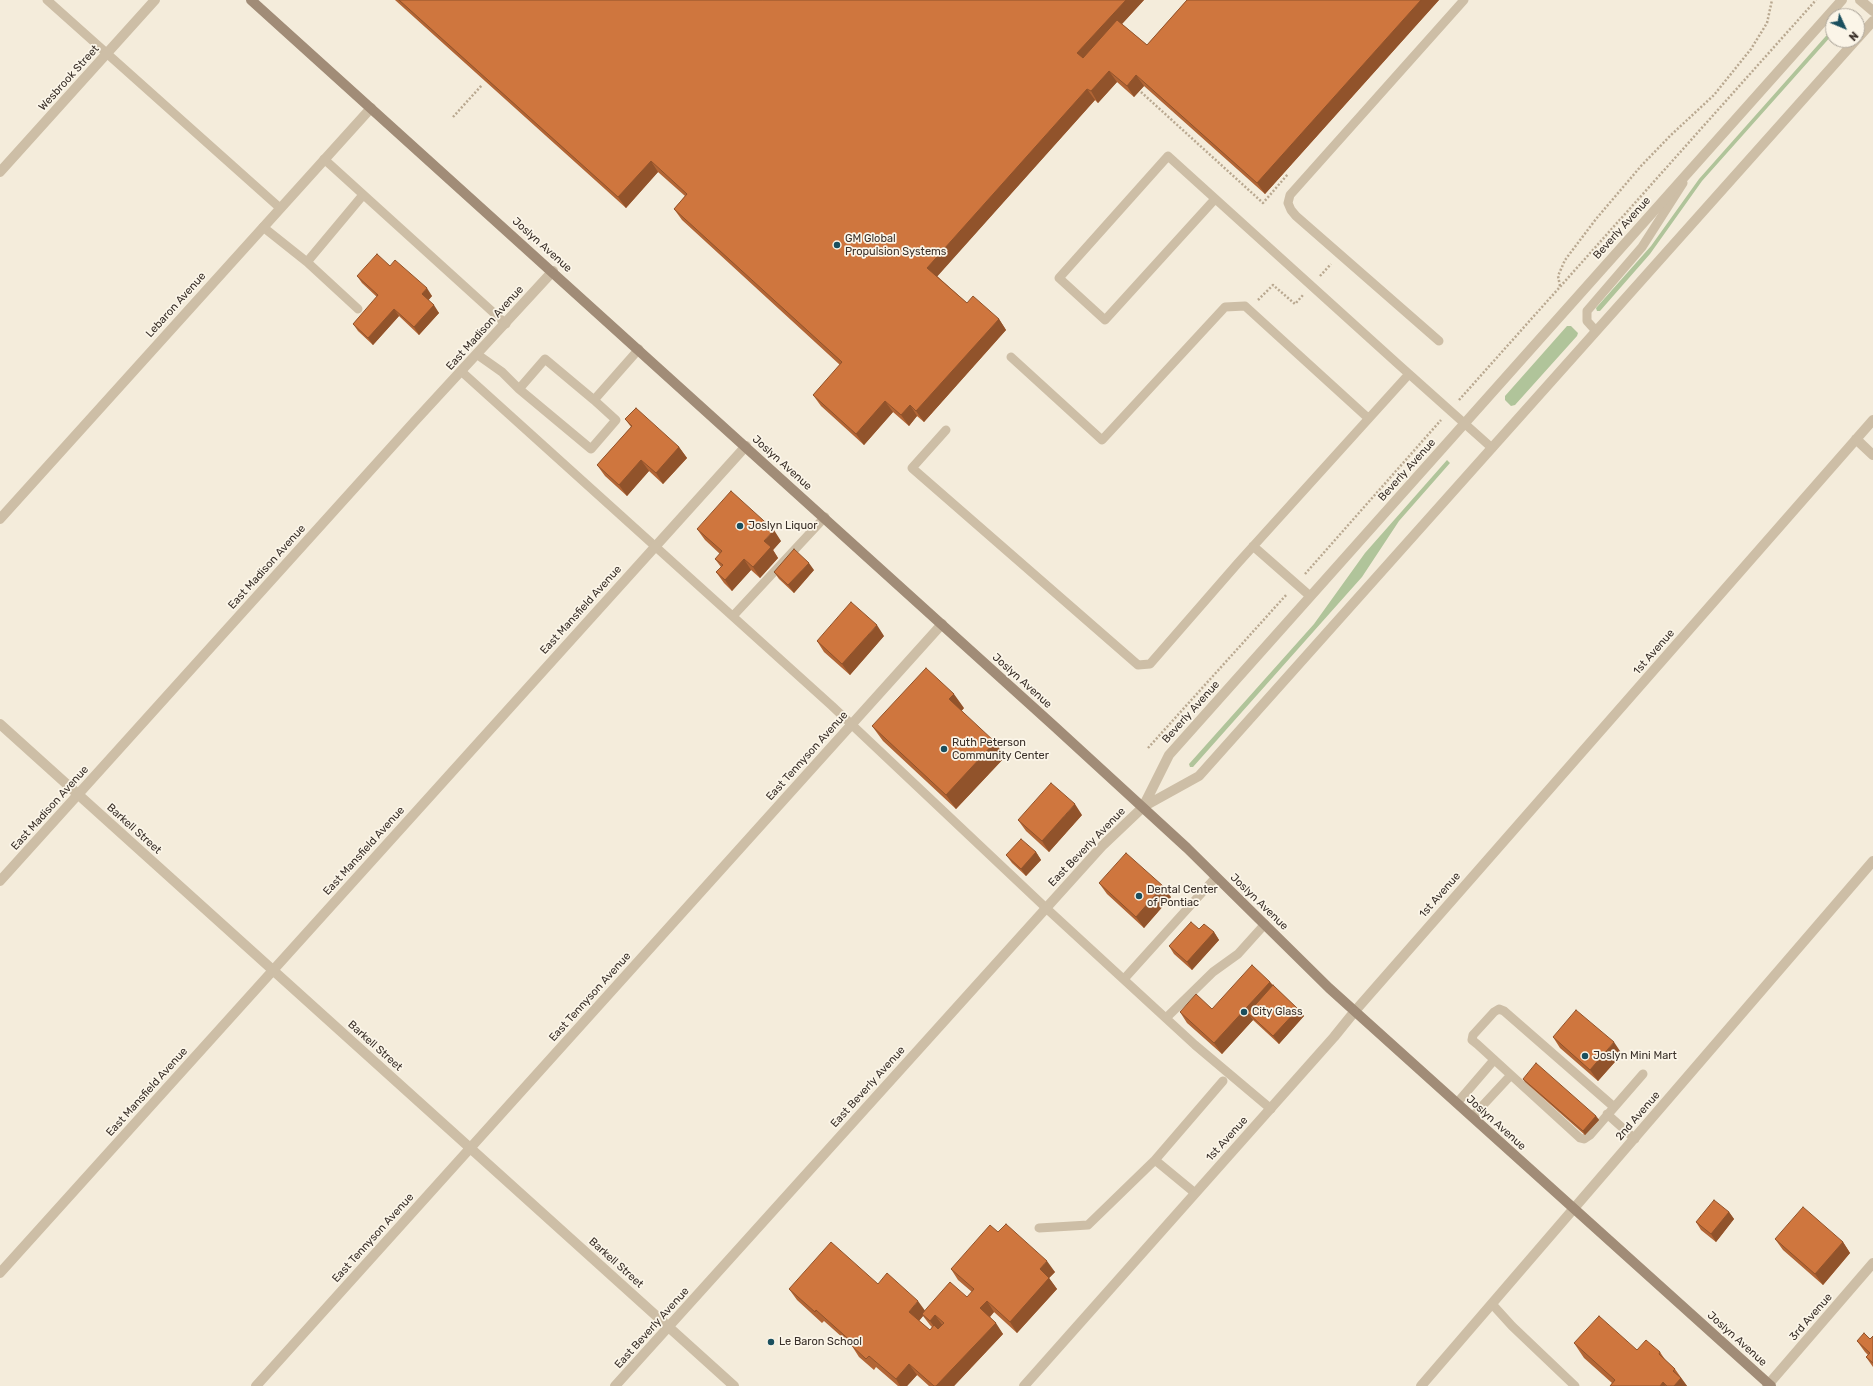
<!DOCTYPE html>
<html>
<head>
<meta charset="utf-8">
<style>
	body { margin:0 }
	#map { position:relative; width:1873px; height:1386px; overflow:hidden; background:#f4ecdb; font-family:Rubik,sans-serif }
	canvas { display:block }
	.north { position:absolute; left:1825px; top:8px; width:40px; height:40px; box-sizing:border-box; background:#fbf5e8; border:1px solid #ada69b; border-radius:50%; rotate:134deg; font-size:11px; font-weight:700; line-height:16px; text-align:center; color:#392f28 }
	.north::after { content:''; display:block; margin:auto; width:14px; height:18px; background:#1a4f5e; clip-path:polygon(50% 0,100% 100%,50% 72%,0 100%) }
</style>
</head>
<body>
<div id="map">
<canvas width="1873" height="1386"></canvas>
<div class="north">N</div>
</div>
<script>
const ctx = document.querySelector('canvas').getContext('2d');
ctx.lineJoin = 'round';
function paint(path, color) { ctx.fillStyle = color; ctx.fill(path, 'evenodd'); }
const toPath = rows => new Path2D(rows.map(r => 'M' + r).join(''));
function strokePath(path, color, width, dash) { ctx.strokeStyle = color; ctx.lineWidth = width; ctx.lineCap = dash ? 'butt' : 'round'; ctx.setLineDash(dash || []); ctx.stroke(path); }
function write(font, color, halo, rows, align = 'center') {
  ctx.font = font + ' Rubik,sans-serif'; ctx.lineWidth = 3.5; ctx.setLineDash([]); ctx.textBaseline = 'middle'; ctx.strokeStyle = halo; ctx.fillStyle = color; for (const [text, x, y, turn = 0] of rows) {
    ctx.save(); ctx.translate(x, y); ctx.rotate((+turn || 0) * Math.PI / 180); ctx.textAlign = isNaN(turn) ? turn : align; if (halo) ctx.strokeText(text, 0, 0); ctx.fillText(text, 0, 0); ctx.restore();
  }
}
paint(toPath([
	[1833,28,1833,34,1702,181,1650,254,1600,311,1597,311,1596,308,1651,246,1699,179],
	[1567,326,1571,326,1578,333,1577,336,1515,405,1511,406,1505,400,1505,396],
	[1447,460,1450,463,1399,521,1362,577,1193,767,1190,767,1189,764,1314,624,1365,553]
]), '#b0c49a');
strokePath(toPath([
	[1141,92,1263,203,1288,174],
	[453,117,482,85],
	[1320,276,1331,264],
	[1560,286,1558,276,1565,260,1596,219,1641,166,1671,135,1714,95,1751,49,1767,23,1772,0],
	[1258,300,1273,285,1295,304,1303,295],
	[1459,400,1816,0],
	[1305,574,1441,420],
	[1148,748,1287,594]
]), '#b9a890', 2.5, [2, 2]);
strokePath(toPath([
	[47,0,280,208],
	[324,159,506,324],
	[1215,199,1105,320,1059,278,1168,156,1399,365,1492,448],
	[263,227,307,262,363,195],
	[307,262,358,309],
	[1596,331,1587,321,1587,311,1642,247,1683,183],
	[1439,341,1296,216,1291,210,1288,203,1290,195,1464,0],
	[478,355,502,372,519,389,591,449,616,420,594,400,639,349],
	[1011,357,1102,440,1225,307,1245,306,1368,418],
	[462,372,832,706,1046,908,1195,1045,1271,1109],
	[519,389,545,359,594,400],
	[946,430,912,468,1138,665,1150,664,1238,563,1409,374],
	[1253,546,1310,596],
	[733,616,825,517],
	[1124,979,1216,877],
	[1166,1018,1213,972,1238,954,1265,924],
	[1457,1103,1494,1060],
	[1614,1107,1504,1011,1499,1009,1494,1012,1473,1035,1472,1040,1477,1044,1580,1138,1584,1139,1590,1135,1643,1074],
	[1607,1114,1635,1139],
	[1472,1117,1511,1075],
	[1155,1160,1223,1081],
	[1039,1228,1088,1225,1155,1160,1195,1193],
	[1492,1304,1512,1326,1575,1386]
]), '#cdbea6', 9);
strokePath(toPath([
	[1860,0,1873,11],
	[1857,39,1873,21],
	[0,172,155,0],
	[1856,439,1873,455],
	[0,519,371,108],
	[0,724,734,1386],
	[1143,807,1169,755,1842,0],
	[0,881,414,422,553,271],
	[0,1273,746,446],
	[256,1386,942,624],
	[615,1386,1103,845,1143,807,1199,776,1856,40],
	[1024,1386,1334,1037,1355,1011,1873,420],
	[1421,1386,1873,861],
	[1767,1386,1873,1263]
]), '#cdbea6', 10);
strokePath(toPath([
	[251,0,1054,726,1187,848,1329,988,1771,1386]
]), '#a18c77', 10);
paint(toPath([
	[395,0,1144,0,1122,24,1147,45,1187,0,1439,0,1265,194,1144,86,1134,97,1117,82,1098,103,1095,100,937,276,967,303,999,319,1006,330,924,422,917,416,909,426,893,412,864,445,821,406,813,395,840,365,682,220,674,209,685,196,658,172,626,208],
	[390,266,432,296,428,300,439,313,419,335,399,316,373,345,358,331,353,324,377,297,362,283,357,276],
	[625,419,679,447,687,458,663,484,649,471,627,496,605,476,597,465,631,427],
	[697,529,781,541,773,550,778,558,760,578,751,570,732,591,724,583,716,572,721,567,715,559,720,554,705,540],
	[814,570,794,593,779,579,774,572],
	[884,636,850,675,824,652,817,641],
	[964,708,961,711,1005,757,956,809,883,741,872,726],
	[1082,815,1049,852,1026,831,1018,820],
	[1036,852,1041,860,1026,876,1012,863,1006,855],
	[1099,883,1171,897,1144,928,1107,894],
	[1199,929,1214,932,1219,940,1192,970,1174,954,1169,946],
	[1270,982,1304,1016,1279,1044,1253,1020,1222,1054,1187,1023,1180,1012,1212,1009],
	[1553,1037,1622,1054,1598,1081,1560,1048],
	[1523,1079,1596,1116,1599,1120,1585,1135,1525,1082],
	[1729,1212,1734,1219,1716,1242,1701,1230,1696,1222],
	[998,1232,1055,1272,1049,1278,1057,1289,1017,1333,994,1312,990,1317,1003,1334,954,1386,929,1386,917,1375,907,1386,898,1386,876,1367,874,1370,859,1357,852,1346,824,1321,822,1323,797,1300,789,1289,878,1284,925,1311,967,1297,972,1292,958,1280,951,1269],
	[923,1316,930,1325,932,1327,930,1330,919,1321],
	[1775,1239,1843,1242,1850,1253,1823,1285,1783,1250],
	[1873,1336,1873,1367,1866,1357,1868,1355,1865,1352,1857,1341,1870,1339],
	[1574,1343,1660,1352,1666,1361,1675,1369,1687,1386,1610,1386,1612,1383,1584,1358]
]), '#b26535');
paint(toPath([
	[1126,0,1144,0,1085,64,1077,53],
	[1421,0,1439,0,1265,194,1257,183],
	[1109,71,1117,82,1098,103,1091,91],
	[1136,75,1144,86,1134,97,1127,86],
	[1087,89,1095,100,935,279,927,268],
	[651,161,658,172,626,208,618,197],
	[427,288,432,296,427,302,422,294],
	[434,305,439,313,419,335,414,327],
	[394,309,399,316,373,345,368,338],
	[999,319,1006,330,924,422,916,411],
	[885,401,893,412,864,445,856,434],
	[910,405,917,416,909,426,901,415],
	[679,447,687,458,663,484,656,473],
	[641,460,649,471,627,496,619,485],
	[774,530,781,541,773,550,778,558,760,578,753,567,764,541],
	[744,559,751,570,732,591,725,580],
	[809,563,814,570,794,593,788,585],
	[877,625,884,636,850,675,842,664],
	[954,694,964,708,959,714,949,699],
	[995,742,1005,757,956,809,946,795],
	[1075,804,1082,815,1049,852,1042,841],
	[1036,852,1041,860,1026,876,1021,869],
	[1163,886,1171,897,1144,928,1136,917],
	[1214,932,1219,940,1192,970,1187,962],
	[1270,982,1278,993,1248,1013,1253,1020,1222,1054,1214,1043],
	[1298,1009,1304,1016,1279,1044,1273,1036],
	[1614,1042,1622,1054,1598,1081,1590,1070],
	[1596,1116,1599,1120,1585,1135,1583,1131],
	[1729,1212,1734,1219,1716,1242,1711,1234],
	[1843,1242,1850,1253,1823,1285,1815,1274],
	[1047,1261,1055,1272,1049,1278,1057,1289,1017,1333,1010,1322,1040,1269],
	[918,1301,926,1312,922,1314,923,1316,917,1323,909,1312],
	[987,1301,994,1312,987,1320,980,1308],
	[935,1315,943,1326,938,1332,930,1321],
	[996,1323,1003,1334,954,1386,936,1386],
	[909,1364,917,1375,907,1386,900,1386,896,1379],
	[1681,1378,1687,1386,1674,1386],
	[1663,1382,1666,1386,1660,1386]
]), '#91532b');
const building = toPath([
	[399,0,1126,0,1077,53,1083,58,1117,20,1147,45,1187,0,1421,0,1257,183,1136,75,1127,86,1109,71,1091,91,1087,89,927,268,967,303,973,296,999,319,916,411,910,405,901,415,885,401,856,434,813,395,842,362,674,209,687,194,651,161,618,197,399,0],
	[377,254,390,266,395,260,427,288,422,294,434,305,414,327,394,309,368,338,353,324,378,295,357,276,377,254],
	[636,408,679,447,656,473,641,460,619,485,597,465,632,426,625,419,636,408],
	[731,491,774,530,764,541,771,547,753,567,744,559,725,580,716,572,723,565,715,559,722,551,697,529,731,491],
	[794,549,809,563,788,585,774,572,794,549],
	[851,602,877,625,842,664,817,641,851,602],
	[926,668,954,694,949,699,995,742,946,795,872,726,926,668],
	[1051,783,1075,804,1042,841,1018,820,1051,783],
	[1021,839,1036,852,1021,869,1006,855,1021,839],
	[1126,853,1163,886,1136,917,1099,883,1126,853],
	[1191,922,1199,929,1204,924,1214,932,1187,962,1169,946,1191,922],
	[1252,965,1270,982,1214,1043,1180,1012,1196,994,1212,1009,1252,965],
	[1273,985,1298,1009,1273,1036,1248,1013,1273,985],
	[1576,1010,1614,1042,1590,1070,1553,1037,1576,1010],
	[1536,1063,1596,1116,1583,1131,1523,1079,1536,1063],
	[1714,1200,1729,1212,1711,1234,1696,1222,1714,1200],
	[1803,1207,1843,1242,1815,1274,1775,1239,1803,1207],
	[1006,1224,1047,1261,1040,1269,1049,1278,1010,1322,987,1301,980,1308,996,1323,936,1386,934,1386,909,1364,896,1379,869,1356,866,1359,852,1346,854,1344,816,1310,815,1312,789,1289,831,1242,878,1284,887,1273,918,1301,909,1312,930,1330,934,1325,938,1329,944,1323,935,1315,930,1321,922,1314,927,1308,950,1282,967,1297,974,1289,951,1269,990,1225,998,1232,1006,1224],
	[1599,1316,1637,1350,1646,1340,1660,1352,1659,1354,1675,1369,1673,1371,1681,1378,1674,1386,1667,1386,1663,1382,1660,1386,1610,1386,1615,1380,1574,1343,1599,1316],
	[1864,1333,1870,1339,1873,1336,1873,1363,1866,1357,1870,1353,1857,1341,1864,1333]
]);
paint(building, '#cf763e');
strokePath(building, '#91532b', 1);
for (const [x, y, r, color] of [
	[837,245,4,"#1a4f5e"],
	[740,526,4,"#1a4f5e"],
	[944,749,4,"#1a4f5e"],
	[1139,896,4,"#1a4f5e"],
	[1244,1012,4,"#1a4f5e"],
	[1585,1056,4,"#1a4f5e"],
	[771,1342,4,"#1a4f5e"]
]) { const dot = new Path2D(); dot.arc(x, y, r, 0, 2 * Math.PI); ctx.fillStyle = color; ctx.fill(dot); strokePath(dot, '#fbf5e8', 1.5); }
write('11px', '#392f28', '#fbf5e8', [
	["Wesbrook Street",69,78,-48],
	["Beverly Avenue",1622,228,-48],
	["Joslyn Avenue",542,245,42],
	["Lebaron Avenue",176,305,-48],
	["East Madison Avenue",485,328,-48],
	["Joslyn Avenue",782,463,42],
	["Beverly Avenue",1407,470,-48],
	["East Madison Avenue",267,567,-48],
	["East Mansfield Avenue",581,610,-48],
	["1st Avenue",1654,652,-49],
	["Joslyn Avenue",1022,681,42],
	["Beverly Avenue",1191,712,-48],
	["East Tennyson Avenue",807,756,-48],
	["East Madison Avenue",50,808,-48],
	["Barkell Street",134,829,42],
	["East Beverly Avenue",1087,847,-46],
	["East Mansfield Avenue",364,851,-48],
	["1st Avenue",1440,895,-49],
	["Joslyn Avenue",1259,902,44],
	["East Tennyson Avenue",590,997,-48],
	["Barkell Street",375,1046,42],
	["East Beverly Avenue",868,1087,-48],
	["East Mansfield Avenue",147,1092,-48],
	["2nd Avenue",1638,1116,-49],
	["Joslyn Avenue",1496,1123,42],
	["1st Avenue",1227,1139,-48],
	["East Tennyson Avenue",373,1238,-48],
	["Barkell Street",616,1263,42],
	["3rd Avenue",1811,1317,-49],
	["East Beverly Avenue",652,1328,-48],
	["Joslyn Avenue",1737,1339,42]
]);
write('11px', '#392f28', '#fbf5e8', [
	["GM Global",845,239],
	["Propulsion Systems",845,252],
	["Joslyn Liquor",748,526],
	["Ruth Peterson",952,743],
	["Community Center",952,756],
	["Dental Center",1147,890],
	["of Pontiac",1147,903],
	["City Glass",1252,1012],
	["Joslyn Mini Mart",1593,1056],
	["Le Baron School",779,1342]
], 'left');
</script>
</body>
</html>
